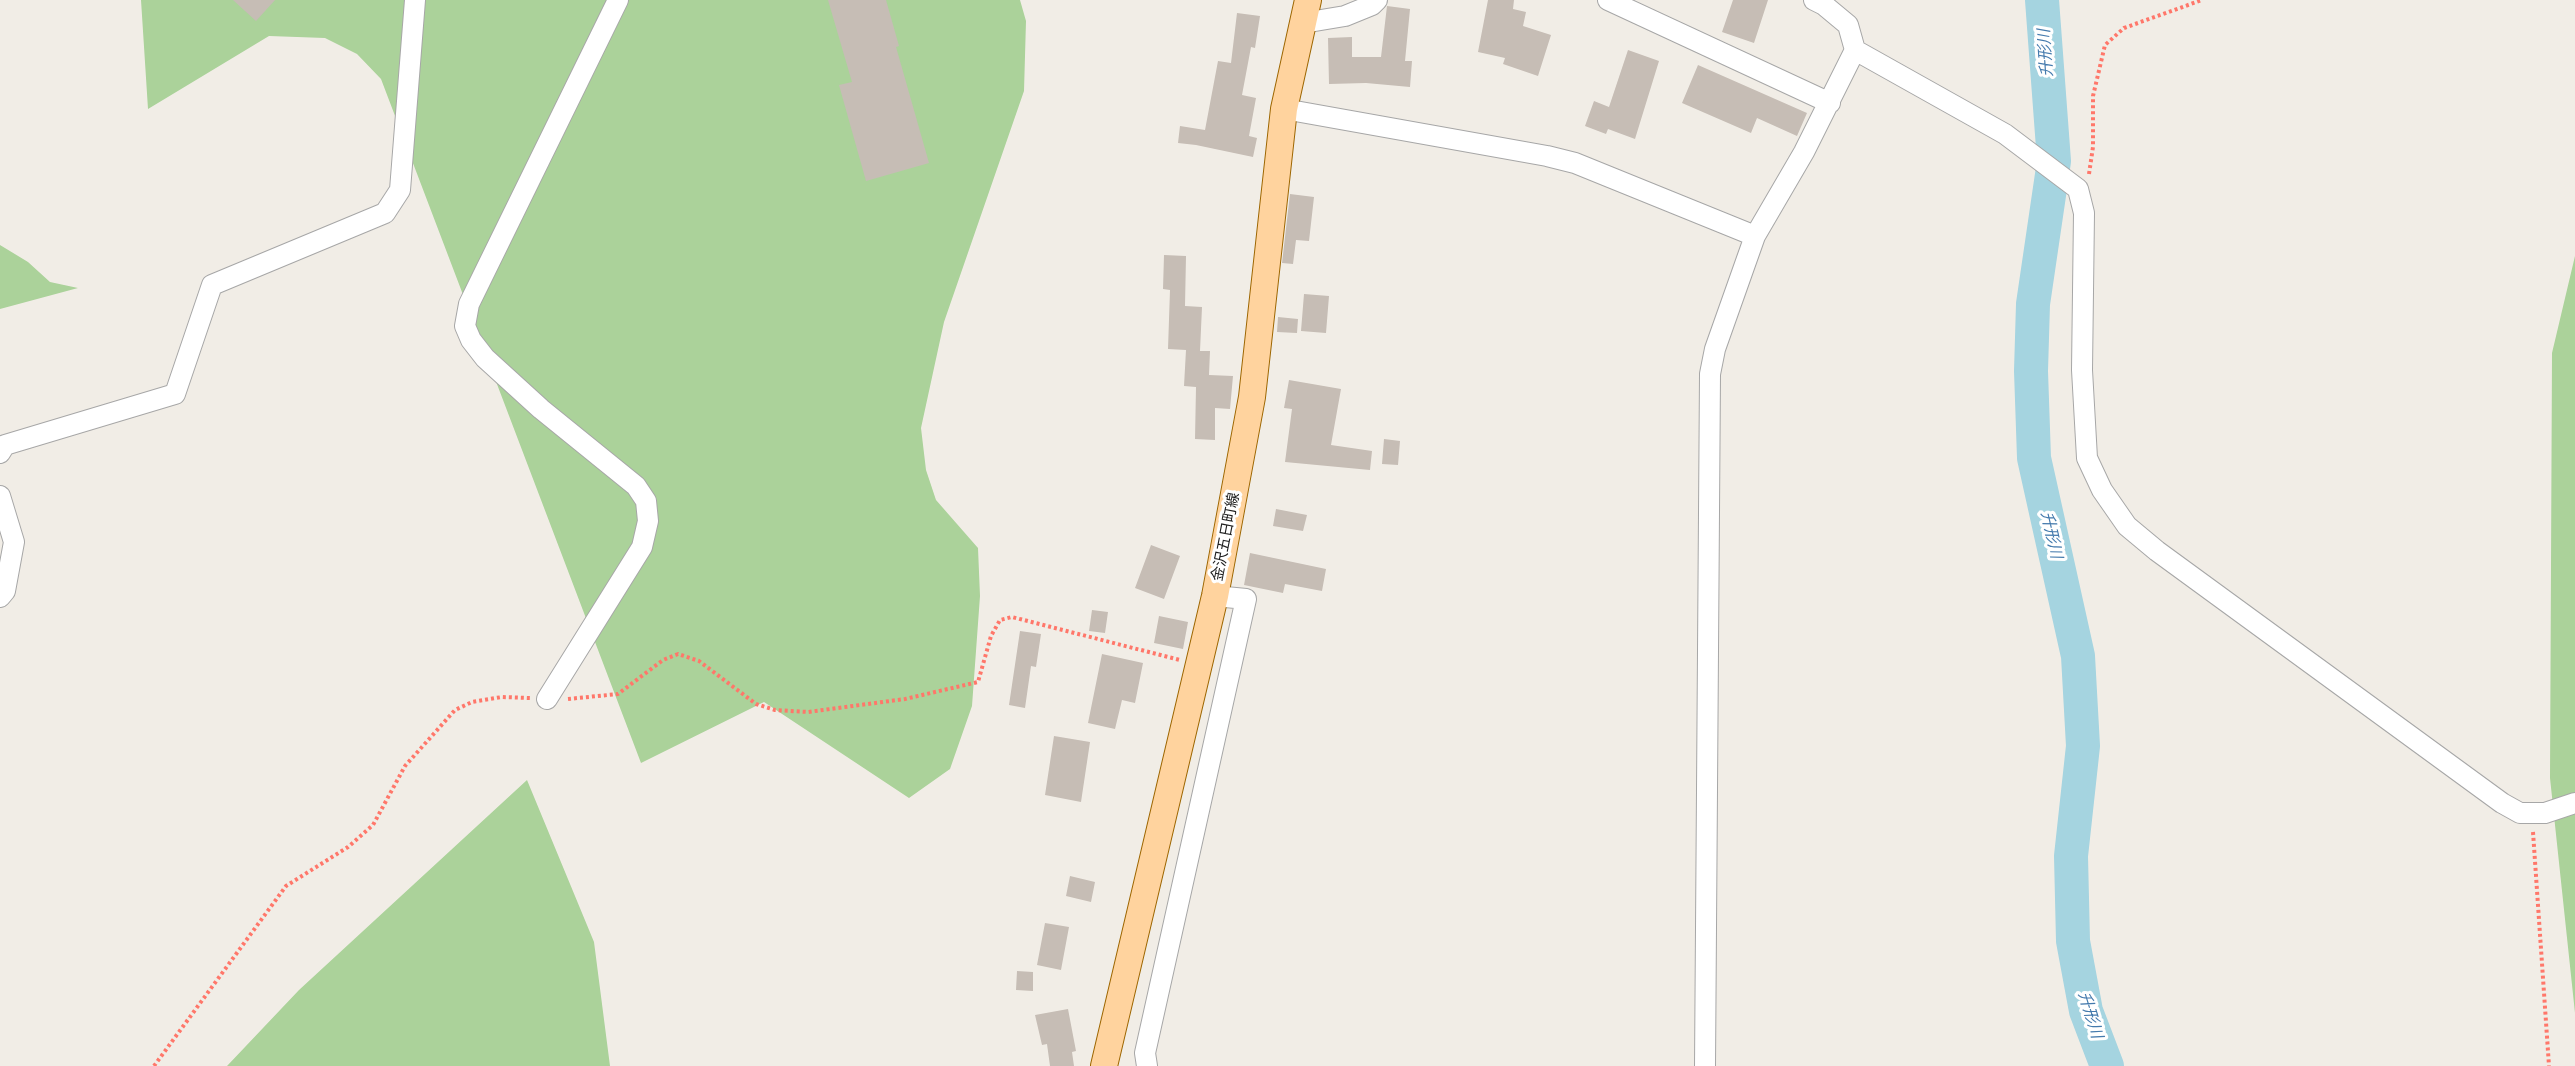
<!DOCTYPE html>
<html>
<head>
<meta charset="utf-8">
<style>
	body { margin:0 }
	canvas { display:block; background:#f1ede6 }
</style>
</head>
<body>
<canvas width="2575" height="1066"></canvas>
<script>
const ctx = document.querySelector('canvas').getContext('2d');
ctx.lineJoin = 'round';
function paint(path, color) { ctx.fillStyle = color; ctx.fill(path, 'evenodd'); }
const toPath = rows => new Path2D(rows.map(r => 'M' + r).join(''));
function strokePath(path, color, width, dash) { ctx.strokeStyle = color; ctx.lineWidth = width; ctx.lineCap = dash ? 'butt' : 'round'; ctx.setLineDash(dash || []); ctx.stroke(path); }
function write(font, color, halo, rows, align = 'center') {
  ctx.font = font + ' "Open Sans","Noto Sans JP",sans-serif'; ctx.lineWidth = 6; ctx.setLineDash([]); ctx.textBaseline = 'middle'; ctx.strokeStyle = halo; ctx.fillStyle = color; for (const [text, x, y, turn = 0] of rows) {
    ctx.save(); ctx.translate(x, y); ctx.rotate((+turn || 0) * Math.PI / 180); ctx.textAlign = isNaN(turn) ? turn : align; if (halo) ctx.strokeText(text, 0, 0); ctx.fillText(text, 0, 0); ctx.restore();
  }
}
paint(toPath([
	[141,0,1020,0,1026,21,1024,91,944,322,921,428,926,470,936,500,978,548,980,596,972,706,950,769,909,798,764,702,641,763,381,79,357,54,325,38,269,36,148,109],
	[0,245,28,262,50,282,78,288,0,309],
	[2575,256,2575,1013,2550,778,2552,353],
	[527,780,594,942,610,1066,227,1066,299,990]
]), '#abd29a');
strokePath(toPath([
	[2042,0,2054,161,2033,304,2031,371,2034,458,2078,656,2083,746,2071,856,2073,941,2086,1011,2107,1066]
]), '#a5d4e0', 34);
paint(toPath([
	[233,0,275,0,256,21],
	[828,0,886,0,899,46,896,47,929,163,866,181,839,85,852,82],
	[1488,0,1514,0,1513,9,1526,12,1523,26,1551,35,1538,76,1503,64,1505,58,1478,52],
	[1733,0,1768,0,1754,43,1722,32],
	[1387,6,1410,9,1405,61,1412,61,1410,87,1366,83,1329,84,1328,38,1352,37,1352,57,1381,57],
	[1237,13,1260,16,1255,48,1251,47,1242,95,1256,98,1249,136,1257,138,1253,157,1196,145,1178,143,1180,126,1205,130,1218,61,1231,63],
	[1628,50,1659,61,1635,139,1608,129,1606,134,1585,126,1594,101,1609,107],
	[1698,65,1807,113,1797,136,1757,118,1751,133,1682,103],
	[1290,194,1314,197,1309,241,1296,240,1293,264,1282,263],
	[1164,255,1186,256,1185,306,1202,307,1200,351,1210,351,1209,375,1233,376,1230,409,1215,408,1215,440,1195,439,1196,387,1184,386,1186,350,1168,349,1170,290,1163,289],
	[1304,294,1329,296,1326,333,1301,331],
	[1278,317,1298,319,1297,333,1277,332],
	[1289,380,1341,389,1331,445,1372,451,1370,470,1285,462,1292,409,1284,408],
	[1384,439,1400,441,1398,465,1382,464],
	[1276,509,1307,515,1303,531,1273,526],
	[1151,545,1180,556,1164,599,1135,588],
	[1250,553,1326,569,1322,591,1285,584,1283,593,1244,585],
	[1092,610,1108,612,1105,633,1089,631],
	[1159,616,1188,622,1183,649,1154,643],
	[1020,631,1041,634,1036,667,1031,666,1025,708,1009,705],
	[1102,654,1143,663,1135,703,1122,700,1115,729,1088,723],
	[1054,736,1090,742,1081,802,1045,795],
	[1070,876,1095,882,1091,902,1066,896],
	[1045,923,1069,927,1061,970,1037,965],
	[1017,971,1033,972,1033,991,1016,990],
	[1068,1009,1076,1051,1072,1052,1074,1066,1050,1066,1047,1044,1042,1045,1035,1015]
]), '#c6bdb5');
const minor = toPath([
	[1608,0,1830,103],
	[1303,23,1345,16,1372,5,1377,0],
	[1855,50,2005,134,2078,189,2084,213,2082,370,2087,458,2102,490,2127,526,2157,551,2502,803,2520,813,2545,813,2575,803],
	[1284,109,1547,156,1575,163,1755,236],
	[0,453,5,445,175,394,212,285,385,213,400,190,415,0],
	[0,496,14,542,5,591,0,597],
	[547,699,642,547,648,521,646,501,636,486,541,409,485,358,471,340,465,326,469,304,618,0],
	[1147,1066,1145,1053,1246,599,1215,596],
	[1705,1066,1710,374,1715,349,1755,236,1804,152,1855,50,1848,25,1824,5,1814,0]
]);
const major = toPath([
	[1104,1066,1215,596,1252,397,1284,109,1308,0]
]);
strokePath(minor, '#a7a7a7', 22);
strokePath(major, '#9d6600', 28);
strokePath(toPath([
	[2089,174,2093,147,2093,96,2105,45,2124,28,2202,0],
	[568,699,618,694,663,660,678,654,699,661,756,704,775,710,808,712,905,699,978,682,991,636,1000,620,1012,617,1180,660],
	[2533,832,2549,1066],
	[154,1066,286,886,348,847,373,825,405,766,455,710,472,702,502,697,530,698]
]), '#ff776a', 4, [3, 3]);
strokePath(minor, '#fff', 20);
strokePath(major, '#ffd39e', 26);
write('15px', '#202020', '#fff', [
	["金沢五日町線",1226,537,-79]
]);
write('italic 16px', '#447aad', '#fff', [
	["升形川",2046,53,-94],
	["升形川",2051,535,77],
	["升形川",2090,1015,73]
]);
</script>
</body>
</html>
